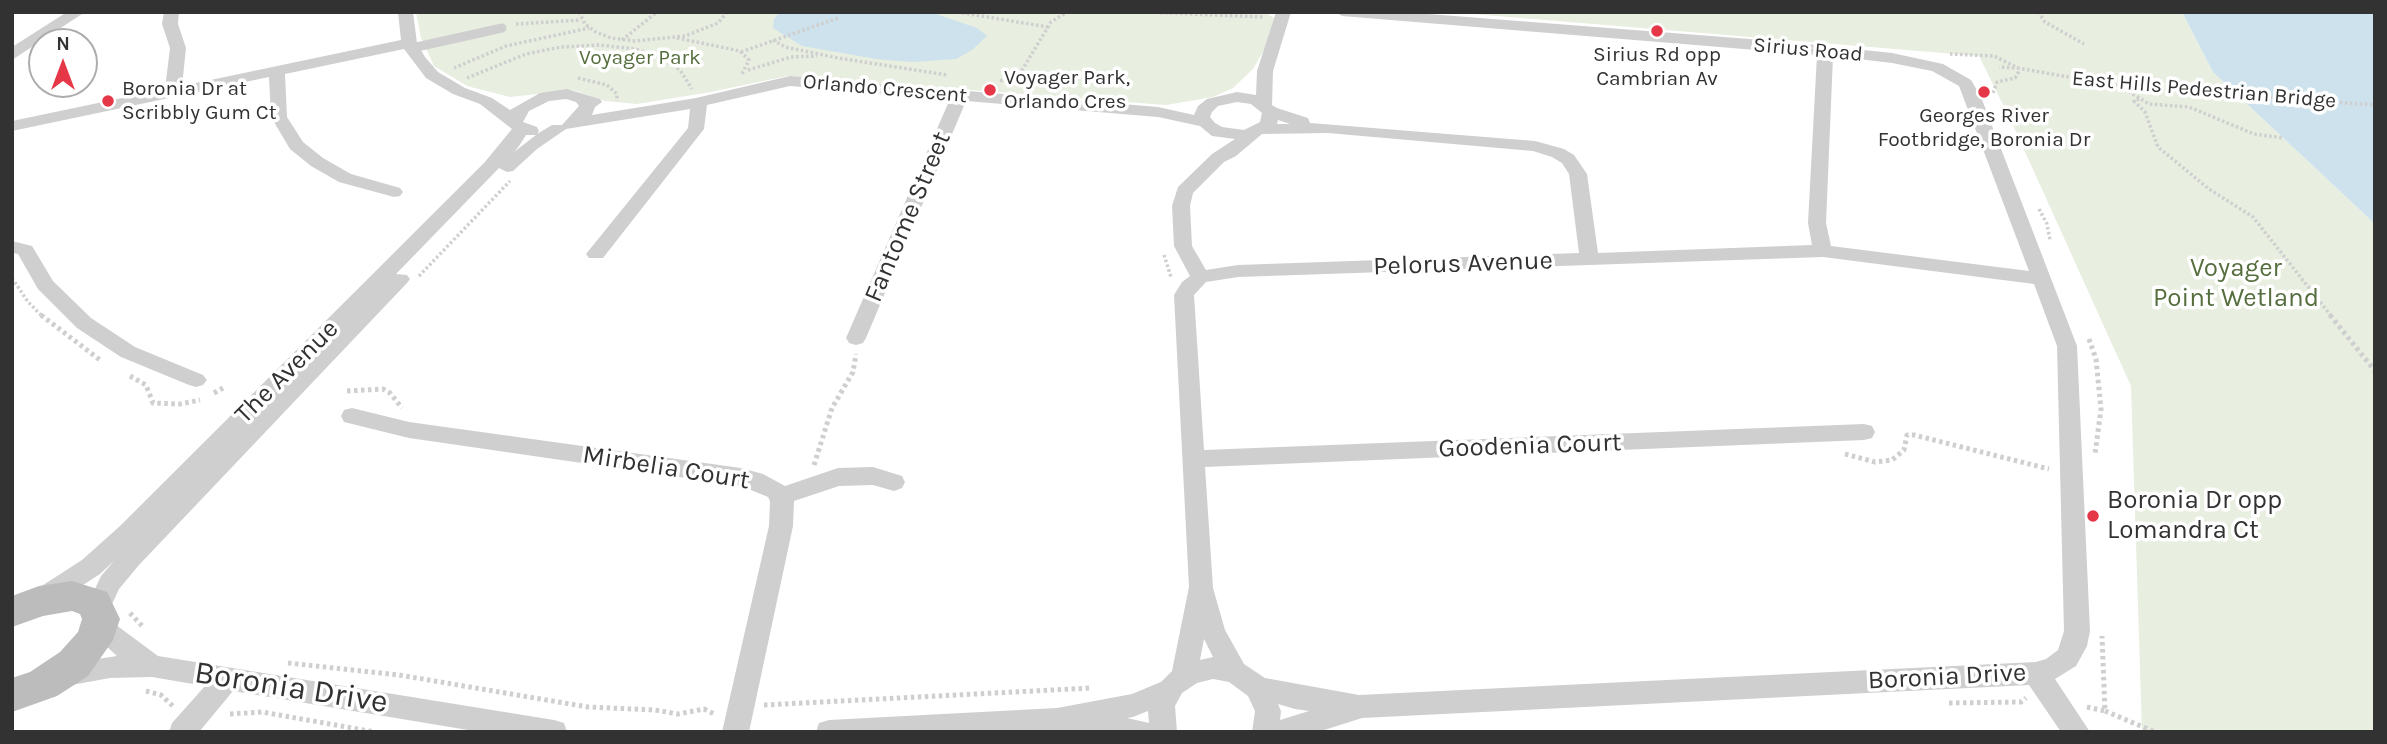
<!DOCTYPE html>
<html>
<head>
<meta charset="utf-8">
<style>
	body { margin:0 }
	#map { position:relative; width:2387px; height:744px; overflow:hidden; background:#fff; font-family:Karla,sans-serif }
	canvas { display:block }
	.frame { position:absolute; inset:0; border:14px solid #323232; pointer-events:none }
	.north { position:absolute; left:28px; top:28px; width:70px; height:70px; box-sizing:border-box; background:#fff; border:2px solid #adadad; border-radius:50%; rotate:0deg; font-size:19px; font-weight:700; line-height:28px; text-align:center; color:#323232 }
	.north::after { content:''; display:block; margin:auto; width:24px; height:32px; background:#e63748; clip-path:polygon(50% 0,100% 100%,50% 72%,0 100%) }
</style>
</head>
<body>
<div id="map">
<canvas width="2387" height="744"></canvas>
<div class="frame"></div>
<div class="north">N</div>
</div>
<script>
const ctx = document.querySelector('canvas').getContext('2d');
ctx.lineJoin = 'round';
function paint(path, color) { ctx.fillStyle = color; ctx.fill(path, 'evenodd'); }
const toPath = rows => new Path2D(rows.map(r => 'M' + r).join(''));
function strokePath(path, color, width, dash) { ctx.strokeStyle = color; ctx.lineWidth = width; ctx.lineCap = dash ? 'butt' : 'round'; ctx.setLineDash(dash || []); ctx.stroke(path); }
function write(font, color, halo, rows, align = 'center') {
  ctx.font = font + ' Karla,sans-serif'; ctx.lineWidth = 7; ctx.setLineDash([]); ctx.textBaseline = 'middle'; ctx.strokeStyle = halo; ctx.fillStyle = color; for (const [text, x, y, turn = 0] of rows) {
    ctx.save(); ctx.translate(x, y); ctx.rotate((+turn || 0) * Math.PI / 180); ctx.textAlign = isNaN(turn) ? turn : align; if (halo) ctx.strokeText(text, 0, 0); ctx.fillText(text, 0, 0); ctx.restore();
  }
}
paint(toPath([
	[416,12,1265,12,1274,18,1265,48,1253,69,1233,88,1213,97,1166,105,787,76,711,92,637,104,605,101,573,90,510,97,467,86,434,66,421,38],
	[1449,12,2182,12,2213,72,2375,224,2375,732,2142,732,2131,386,2012,123,1979,56]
]), '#e8eee0');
paint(toPath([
	[780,12,930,12,977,28,987,36,972,50,956,59,912,62,876,59,802,46,773,28,774,19],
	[2182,12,2375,12,2375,224,2213,72]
]), '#cde2ed');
strokePath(toPath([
	[579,12,585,24,596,32,611,38,635,41,685,36,718,23,727,12],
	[957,12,1048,27],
	[1145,12,1263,17],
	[2038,12,2045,22,2084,44],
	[516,24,581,20],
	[677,38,740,51,749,60,741,76],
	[622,40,657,12],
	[773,40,785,47,838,58,947,75],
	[741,52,838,18],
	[1950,54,1994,56,2018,68,2119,86,2375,105],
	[454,68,506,46,589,28],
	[748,70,791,57,817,56],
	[467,78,526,54,561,47,599,45,635,49,655,55,680,70,692,89],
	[578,78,607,85,617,94,617,101],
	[1000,81,1019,75,1051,22,1067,12],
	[2120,86,2149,104,2189,107,2254,134,2283,138],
	[1993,93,1997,82,2015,78,2019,71,2018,68,1999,67],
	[2139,99,2134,101,2145,112,2158,147,2209,189,2253,217,2332,317],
	[2039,209,2047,224,2050,240],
	[1164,255,1171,277],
	[419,276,510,181],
	[12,278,28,302,43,317]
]), '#cfcfcf', 3.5, [2.5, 2.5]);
strokePath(toPath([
	[41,315,100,360],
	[2330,315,2375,371],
	[2089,339,2096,359,2101,409,2095,454],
	[130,376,146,385,153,403,180,404,200,400],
	[347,391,383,389,390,393,402,408],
	[214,393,223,388],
	[1845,454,1875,462,1892,460,1904,450,1907,435,1914,435,2049,469],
	[814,465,832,408,853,372,856,354],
	[130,613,143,627],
	[288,663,399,675,588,707,655,710,678,714,704,709,714,714],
	[146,691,161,695,174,707],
	[1949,703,2021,702,2026,698],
	[764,705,1091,688],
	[2087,707,2105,711,2102,636],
	[2105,711,2155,732],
	[230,714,262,712,375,732]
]), '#cfcfcf', 5, [3.5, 3.5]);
strokePath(toPath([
	[412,48,502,28]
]), '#cfcfcf', 9);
paint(toPath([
	[67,12,85,12,12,60,12,47,67,12],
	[164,12,179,12,178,24,186,48,182,86,401,40,398,12,413,12,417,43,425,57,438,72,465,88,492,98,510,110,540,93,567,89,600,99,602,102,595,107,592,115,696,98,790,76,1158,107,1194,115,1198,106,1207,99,1237,92,1256,95,1257,71,1276,12,1291,12,1273,71,1272,105,1277,108,1308,118,1310,123,1535,141,1564,149,1574,155,1587,174,1598,253,1812,245,1808,223,1817,55,1342,16,1335,12,1403,12,1788,42,1892,53,1943,64,1971,80,1981,97,2077,346,2090,631,2087,646,2076,666,2055,679,2090,732,2061,732,2029,685,1362,718,1318,732,1252,732,1255,711,1248,696,1229,682,1213,679,1197,683,1182,693,1175,706,1177,732,816,732,819,723,829,720,1057,708,1132,694,1161,682,1172,671,1189,587,1174,295,1182,282,1190,276,1174,246,1172,206,1178,187,1212,154,1235,139,1212,136,1200,126,1158,117,966,101,866,338,863,343,856,345,849,343,846,338,950,99,790,86,707,105,704,129,603,258,589,258,586,254,688,128,690,109,566,129,537,149,513,171,507,172,499,168,396,274,407,275,410,279,407,283,139,565,119,589,107,615,104,616,158,656,554,720,564,723,567,732,480,732,233,691,199,732,169,732,172,723,205,686,152,677,110,678,66,686,57,683,53,675,57,667,66,664,117,656,92,633,88,626,95,617,89,615,86,608,101,576,114,561,100,574,55,603,46,606,37,603,34,596,37,589,82,560,120,526,484,163,512,129,480,104,453,94,426,78,404,49,285,74,287,117,303,142,323,158,351,174,400,188,403,192,400,196,394,197,339,182,311,166,290,149,271,117,269,77,12,131,12,121,165,89,170,48,162,24,164,12],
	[1833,56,1892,63,1932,71,1959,86,2029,271,1831,246,1826,223,1833,56],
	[566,99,576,102,579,106,562,125,552,125,537,134,539,131,537,127,523,122,529,111,549,101,566,99],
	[1237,102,1251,104,1262,113,1260,122,1244,130,1222,127,1215,123,1210,117,1212,112,1218,106,1237,102],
	[1278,120,1290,124,1277,124,1278,120],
	[1328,133,1533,151,1552,157,1562,163,1569,174,1579,253,1238,265,1206,270,1192,246,1190,206,1193,193,1224,162,1236,156,1262,134,1328,133],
	[526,135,536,135,514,152,519,146,526,135],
	[1823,257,2034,284,2057,346,2064,631,2058,650,2046,659,2036,662,1359,695,1265,678,1244,664,1225,630,1213,588,1205,467,1864,440,1872,438,1875,432,1872,426,1864,424,1204,450,1194,295,1206,282,1238,277,1823,257],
	[1204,639,1213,657,1200,660,1204,639],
	[1278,704,1295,709,1309,711,1280,720,1281,711,1278,704],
	[1148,711,1149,723,1127,718,1133,717,1148,711],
	[12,241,32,246,53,281,91,318,135,347,203,375,207,380,203,385,196,387,189,385,121,357,77,328,38,289,18,254,12,253,12,241],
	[352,408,409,422,741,468,763,474,785,486,838,468,873,467,902,476,905,482,902,488,894,491,873,485,839,486,794,501,793,526,749,732,722,732,769,526,770,501,768,497,741,486,409,438,344,422,341,416,344,410,352,408]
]), '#cfcfcf');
paint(toPath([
	[72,581,107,592,120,619,113,640,88,676,57,696,12,712,12,678,30,672,60,652,78,632,82,619,80,614,72,611,43,616,12,627,12,596,39,586,72,581]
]), '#bcbcbc');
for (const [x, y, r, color] of [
	[1657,31,7,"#e63748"],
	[990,90,7,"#e63748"],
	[1984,92,7,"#e63748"],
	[108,101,7,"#e63748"],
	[2093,516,7,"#e63748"]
]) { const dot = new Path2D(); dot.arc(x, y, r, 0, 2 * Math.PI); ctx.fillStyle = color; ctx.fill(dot); strokePath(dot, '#fff', 2.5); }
write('21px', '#323232', '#fff', [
	["Sirius Road",1808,50,5],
	["Orlando Crescent",885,89,5],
	["East Hills Pedestrian Bridge",2204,90,5]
]);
write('21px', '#323232', '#fff', [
	["Sirius Rd opp",1657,55],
	["Cambrian Av",1657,79],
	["Voyager Park,",1004,78,"left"],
	["Orlando Cres",1004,102,"left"],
	["Boronia Dr at",122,89,"left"],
	["Scribbly Gum Ct",122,113,"left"],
	["Georges River",1984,116],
	["Footbridge, Boronia Dr",1984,140]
]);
write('21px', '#566e3e', '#fff', [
	["Voyager Park",640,58]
]);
write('26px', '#323232', '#fff', [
	["Fantome Street",908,217,-67],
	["Pelorus Avenue",1463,264,-2],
	["The Avenue",287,372,-45],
	["Goodenia Court",1530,446,-2],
	["Mirbelia Court",666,468,9],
	["Boronia Drive",1947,677,-3]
]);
write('26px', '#566e3e', '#fff', [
	["Voyager",2236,269],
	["Point Wetland",2236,299]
]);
write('26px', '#323232', '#fff', [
	["Boronia Dr opp",2107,501],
	["Lomandra Ct",2107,531]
], 'left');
write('32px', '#323232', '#fff', [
	["Boronia Drive",291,688,9]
]);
</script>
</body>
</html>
